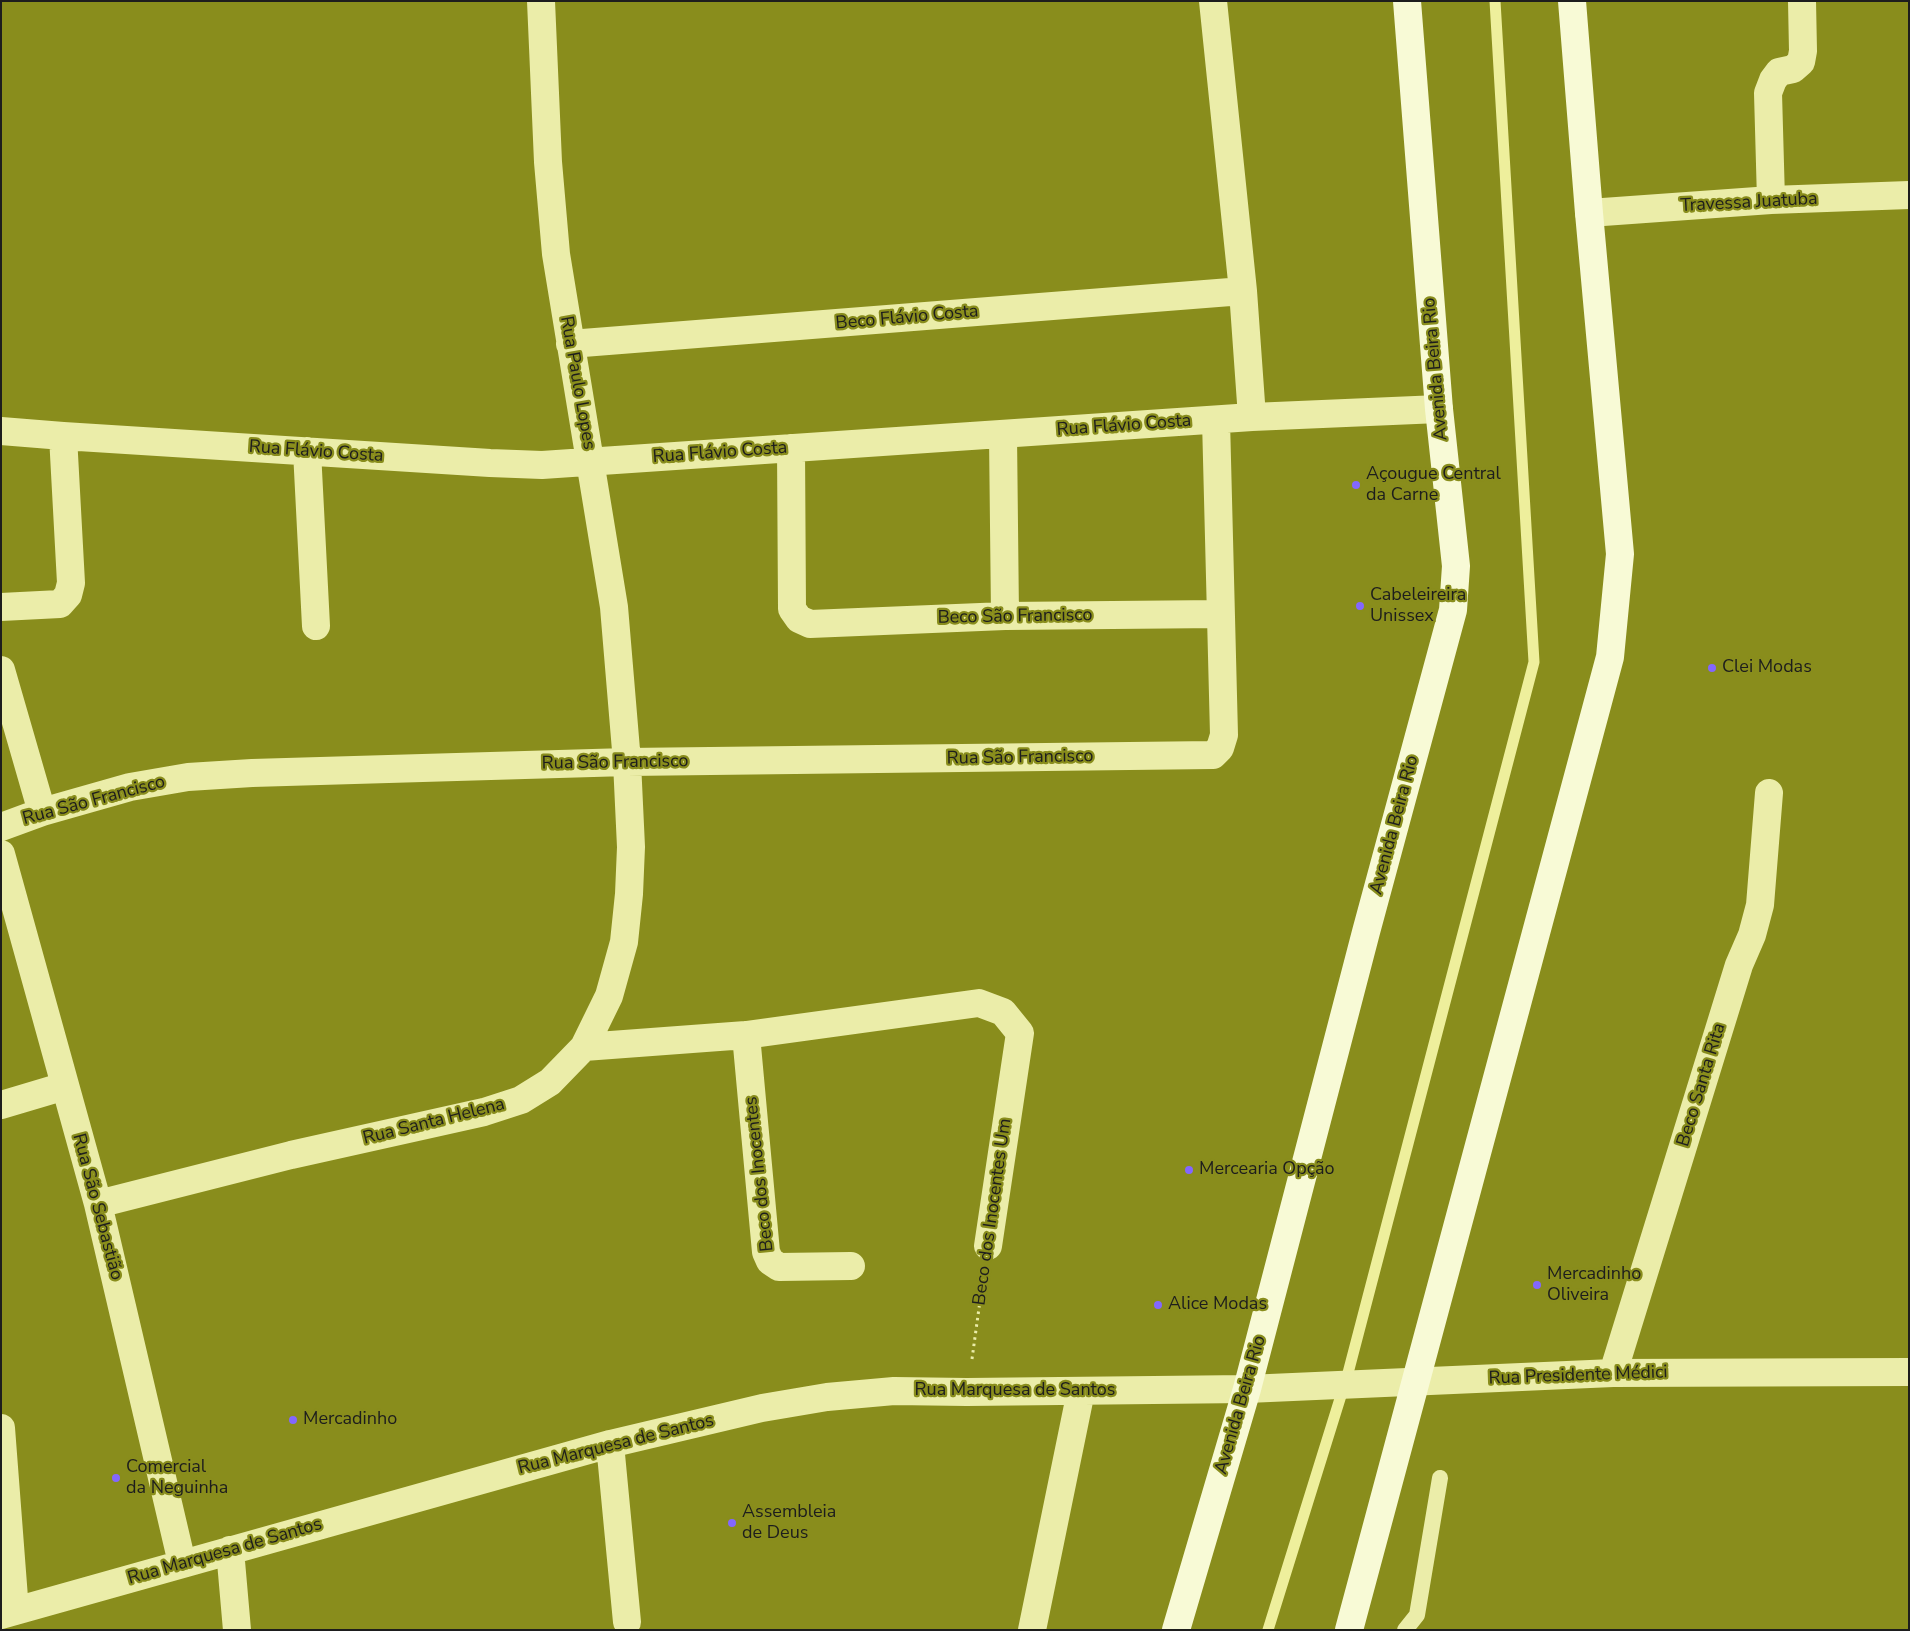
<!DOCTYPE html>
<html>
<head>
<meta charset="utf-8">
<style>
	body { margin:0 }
	#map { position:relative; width:1910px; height:1631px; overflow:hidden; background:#898d1c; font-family:"Nunito Sans",sans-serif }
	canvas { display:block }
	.frame { position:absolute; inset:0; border:2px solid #1d1d1d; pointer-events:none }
</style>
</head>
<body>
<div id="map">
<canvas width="1910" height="1631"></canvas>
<div class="frame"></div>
</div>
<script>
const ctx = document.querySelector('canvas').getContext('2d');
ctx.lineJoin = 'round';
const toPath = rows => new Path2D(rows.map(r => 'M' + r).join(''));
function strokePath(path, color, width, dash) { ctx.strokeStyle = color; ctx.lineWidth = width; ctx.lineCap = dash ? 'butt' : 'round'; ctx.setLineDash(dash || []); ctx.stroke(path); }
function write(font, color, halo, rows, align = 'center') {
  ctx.font = font + ' "Nunito Sans",sans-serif'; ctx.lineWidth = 4.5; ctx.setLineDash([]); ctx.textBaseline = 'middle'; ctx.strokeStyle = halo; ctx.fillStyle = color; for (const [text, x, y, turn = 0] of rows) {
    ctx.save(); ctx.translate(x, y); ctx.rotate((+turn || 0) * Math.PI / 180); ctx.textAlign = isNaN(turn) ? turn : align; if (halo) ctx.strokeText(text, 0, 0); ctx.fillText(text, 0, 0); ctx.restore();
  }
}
strokePath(toPath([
	[1268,1630,1348,1373,1534,662,1495,1]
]), '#eeef9c', 11);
strokePath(toPath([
	[972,1359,983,1279]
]), '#ebeda9', 3, [2.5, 4]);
strokePath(toPath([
	[1405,1630,1417,1615,1440,1478]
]), '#ebeda9', 16);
strokePath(toPath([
	[1213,1,1243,291,1252,417],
	[1771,200,1768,93,1773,80,1779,72,1793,69,1801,62,1803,51,1802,1],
	[1589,213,1771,200,1909,195],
	[570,344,1243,291],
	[1,431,63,436,490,463,542,465,1252,417,1439,409],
	[1003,435,1005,616],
	[791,448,792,609,799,619,810,624,1005,616,1220,614],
	[307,451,316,626],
	[1,607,60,604,68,595,71,583,63,436],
	[1,670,42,812],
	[1,827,42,812,130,787,188,777,252,773,627,762,1213,755,1220,748,1224,735,1216,420],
	[1,854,98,1204,182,1563],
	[746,1035,766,1252,770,1261,779,1267,851,1266],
	[584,1047,746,1035,979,1003,1003,1012,1020,1033,988,1246],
	[1,1105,65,1086],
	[98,1204,291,1155,484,1112,521,1100,550,1082,584,1047,609,996,624,942,629,894,631,847,627,762,614,607,556,254,548,162,541,1],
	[1613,1373,1739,965,1752,935,1760,905,1769,793],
	[1,1428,15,1611],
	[610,1444,627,1622],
	[230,1550,237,1630],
	[1,1615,610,1444,762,1408,827,1397,894,1391,967,1392,1247,1389,1613,1373,1909,1372],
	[1032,1630,1081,1391]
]), '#ebeda9', 28);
strokePath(toPath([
	[1176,1630,1247,1389,1366,932,1453,610,1456,566,1439,409,1407,1],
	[1349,1630,1610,657,1620,554,1589,213,1572,1]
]), '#f8fad6', 28);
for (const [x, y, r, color] of [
	[1356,485,5,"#8367fe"],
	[1360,606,5,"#8367fe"],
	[1712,668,5,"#8367fe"],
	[1189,1170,5,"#8367fe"],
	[1537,1285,5,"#8367fe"],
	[1158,1305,5,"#8367fe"],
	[293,1420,5,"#8367fe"],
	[116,1478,5,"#8367fe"],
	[732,1523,5,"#8367fe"]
]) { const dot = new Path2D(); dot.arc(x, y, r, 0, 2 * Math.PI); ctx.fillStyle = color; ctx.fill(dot); strokePath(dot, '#898d1c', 2); }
write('18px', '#1d1d1d', '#898d1c', [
	["Travessa Juatuba",1749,203,-3],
	["Beco Flávio Costa",907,318,-5],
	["Avenida Beira Rio",1436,369,-95],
	["Rua Paulo Lopes",577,383,80],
	["Rua Flávio Costa",1124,426,-4],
	["Rua Flávio Costa",316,452,4],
	["Rua Flávio Costa",720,453,-4],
	["Beco São Francisco",1015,617,-1],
	["Rua São Francisco",1020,758,-1],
	["Rua São Francisco",615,763,-1],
	["Rua São Francisco",94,801,-15],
	["Avenida Beira Rio",1395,825,-75],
	["Beco Santa Rita",1702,1085,-73],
	["Rua Santa Helena",434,1122,-14],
	["Beco dos Inocentes",760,1174,-96],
	["Rua São Sebastião",97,1207,75],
	["Beco dos Inocentes Um",993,1212,-82],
	["Rua Presidente Médici",1578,1376,-2],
	["Rua Marquesa de Santos",1015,1391],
	["Avenida Beira Rio",1241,1405,-74],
	["Rua Marquesa de Santos",616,1445,-14],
	["Rua Marquesa de Santos",225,1552,-16]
]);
write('18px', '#1d1d1d', '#898d1c', [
	["Açougue Central",1366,475],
	["da Carne",1366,496],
	["Cabeleireira",1370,596],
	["Unissex",1370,617],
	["Clei Modas",1722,668],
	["Mercearia Opção",1199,1170],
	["Mercadinho",1547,1275],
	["Oliveira",1547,1296],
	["Alice Modas",1168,1305],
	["Mercadinho",303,1420],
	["Comercial",126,1468],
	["da Neguinha",126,1489],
	["Assembleia",742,1513],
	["de Deus",742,1534]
], 'left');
</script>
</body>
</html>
